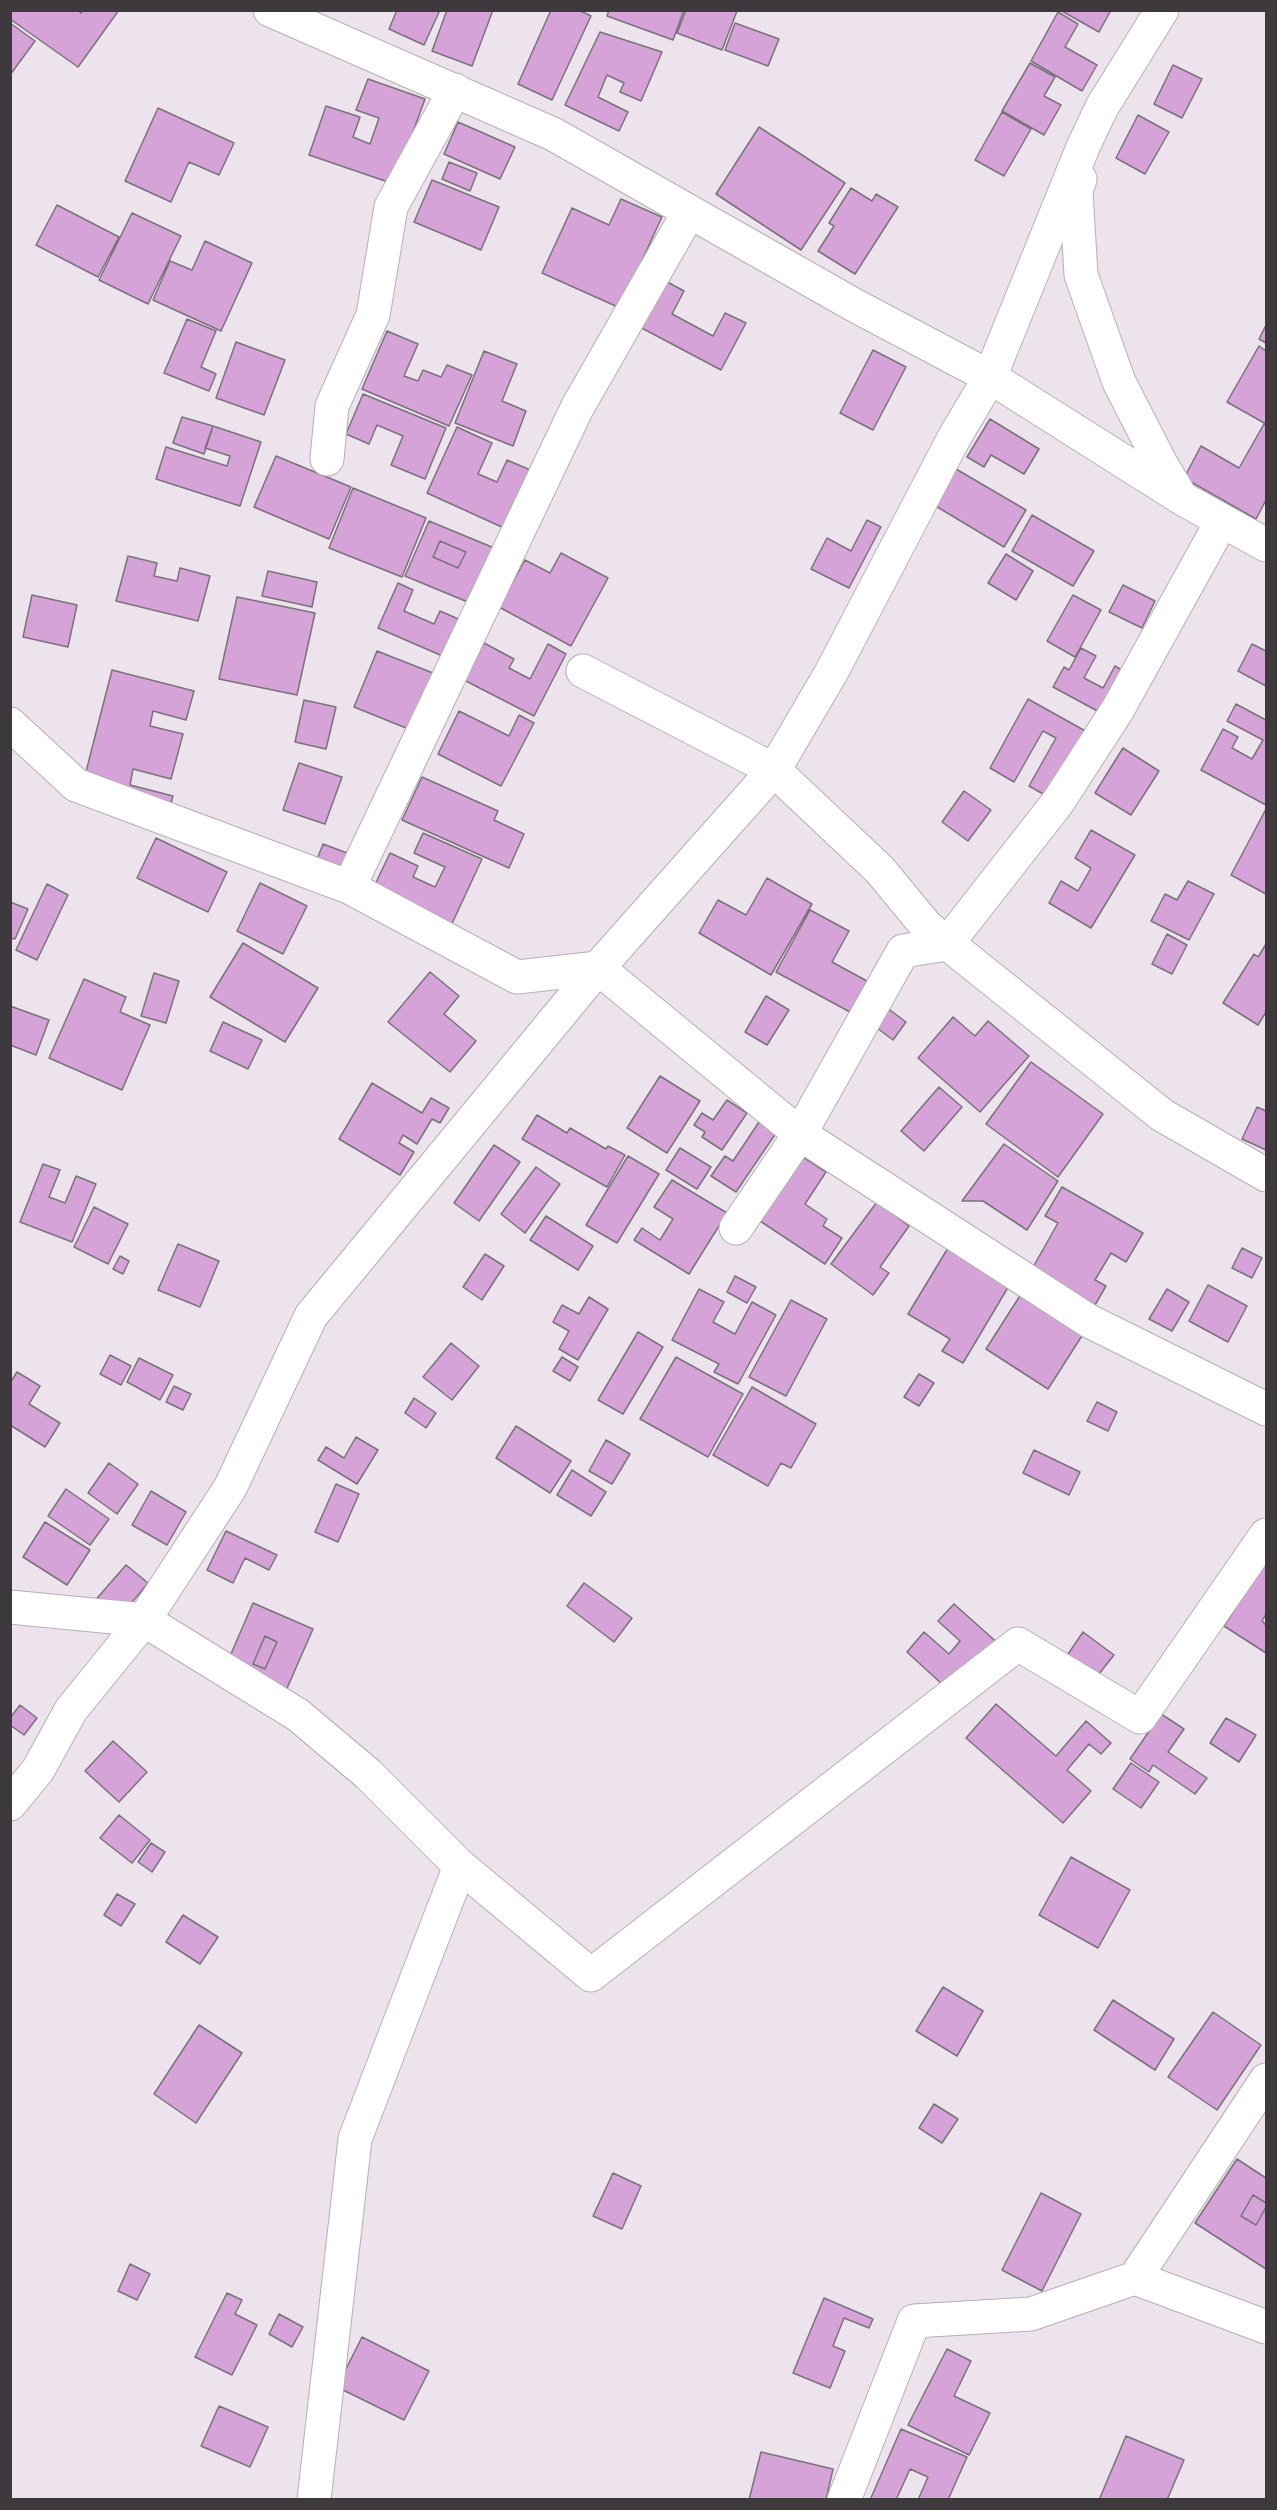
<!DOCTYPE html>
<html>
<head>
<meta charset="utf-8">
<style>
	body { margin:0 }
	#map { position:relative; width:1277px; height:2510px; overflow:hidden; background:#ede3ed; font-family:"Alegreya Sans",sans-serif }
	canvas { display:block }
	.frame { position:absolute; inset:0; border:12px solid #3d393d; pointer-events:none }
</style>
</head>
<body>
<div id="map">
<canvas width="1277" height="2510"></canvas>
<div class="frame"></div>
</div>
<script>
const ctx = document.querySelector('canvas').getContext('2d');
ctx.lineJoin = 'round';
function paint(path, color) { ctx.fillStyle = color; ctx.fill(path, 'evenodd'); }
const toPath = rows => new Path2D(rows.map(r => 'M' + r).join(''));
function strokePath(path, color, width, dash) { ctx.strokeStyle = color; ctx.lineWidth = width; ctx.lineCap = dash ? 'butt' : 'round'; ctx.setLineDash(dash || []); ctx.stroke(path); }
const building = toPath([
	[10,10,78,10,81,13,83,10,119,10,78,67,10,19,10,10],
	[397,10,440,10,424,45,389,29,397,10],
	[447,10,493,10,472,66,432,51,447,10],
	[551,10,579,10,591,16,552,100,518,84,551,10],
	[609,10,684,10,673,40,607,16,609,10],
	[686,10,737,11,722,50,677,33,686,10],
	[1060,10,1111,10,1099,32,1060,10],
	[1058,12,1078,24,1065,47,1097,65,1082,91,1031,61,1058,12],
	[10,23,35,41,10,75,10,23],
	[735,23,779,39,768,66,725,50,735,23],
	[600,32,662,52,641,101,620,92,624,83,607,75,598,97,628,112,619,131,565,105,600,32],
	[1030,63,1055,77,1044,96,1061,105,1044,135,1002,111,1030,63],
	[1173,65,1202,79,1182,118,1154,104,1173,65],
	[368,79,425,99,394,184,309,155,326,106,360,117,353,137,370,144,379,118,356,110,368,79],
	[158,108,234,143,219,175,189,162,171,202,125,181,158,108],
	[1002,112,1031,129,1004,176,975,160,1002,112],
	[1138,115,1169,132,1145,174,1116,158,1138,115],
	[458,122,515,147,500,179,444,154,458,122],
	[759,127,845,183,801,250,716,194,759,127],
	[449,162,477,173,470,191,442,179,449,162],
	[432,180,499,207,481,250,414,222,432,180],
	[851,188,872,201,876,194,898,207,855,274,818,251,834,226,829,223,851,188],
	[621,199,662,217,620,308,542,273,572,208,609,225,621,199],
	[57,205,119,237,98,277,36,245,57,205],
	[132,213,181,236,148,304,99,280,132,213],
	[205,241,252,263,221,331,153,300,170,261,192,270,205,241],
	[662,279,684,291,672,314,713,336,725,313,746,323,721,370,638,326,662,279],
	[187,319,216,331,201,367,216,374,209,391,164,373,187,319],
	[1266,325,1266,343,1259,339,1266,325],
	[387,331,418,344,404,376,418,381,423,370,441,377,447,365,472,375,449,426,362,389,387,331],
	[236,342,285,360,264,415,216,398,236,342],
	[1259,346,1266,351,1266,424,1227,402,1259,346],
	[873,350,906,367,873,430,840,413,873,350],
	[484,351,517,364,502,401,526,411,513,446,455,423,484,351],
	[363,394,446,428,425,479,391,465,403,436,377,425,369,444,346,434,363,394],
	[182,417,213,426,204,454,173,443,182,417],
	[990,419,1039,449,1024,474,991,455,984,467,967,457,990,419],
	[1264,424,1266,426,1266,500,1256,519,1184,478,1201,446,1239,468,1264,424],
	[213,426,261,442,240,506,156,479,166,447,227,466,230,456,205,448,213,426],
	[457,427,492,443,478,474,497,482,507,460,542,475,515,533,427,493,457,427],
	[276,456,351,487,329,539,254,507,276,456],
	[956,469,1026,510,1004,547,934,505,956,469],
	[353,488,426,518,402,577,329,548,353,488],
	[1032,515,1094,551,1073,586,1012,551,1032,515],
	[867,520,881,527,849,588,811,569,827,538,851,551,867,520],
	[429,521,499,550,475,605,405,576,429,521],
	[440,541,466,552,458,568,433,557,440,541],
	[440,541,466,552,458,568,433,557,440,541],
	[561,553,608,578,571,646,499,607,525,560,550,573,561,553],
	[1006,554,1033,571,1016,600,988,583,1006,554],
	[128,556,157,563,154,576,177,581,180,568,210,576,198,621,116,601,128,556],
	[268,571,317,582,312,607,262,596,268,571],
	[398,583,413,590,404,611,434,624,440,611,463,621,447,658,378,628,398,583],
	[1123,585,1155,601,1142,628,1109,612,1123,585],
	[32,595,77,605,68,647,23,637,32,595],
	[1073,595,1101,610,1075,657,1047,641,1073,595],
	[237,597,315,613,297,695,219,679,237,597],
	[484,643,514,659,509,668,530,679,548,644,566,654,534,716,464,680,484,643],
	[1252,644,1266,651,1266,686,1238,671,1252,644],
	[1081,648,1096,656,1084,678,1103,688,1115,666,1125,672,1103,714,1053,687,1064,667,1069,670,1081,648],
	[377,651,433,673,411,730,354,707,377,651],
	[112,670,194,691,186,720,153,711,150,726,183,734,171,779,133,769,130,785,173,796,166,821,79,799,112,670],
	[1028,699,1089,733,1052,799,1029,786,1056,738,1043,731,1014,782,990,768,1028,699],
	[304,700,336,707,326,749,295,742,304,700],
	[1236,704,1266,720,1266,805,1201,770,1223,729,1238,737,1232,748,1252,759,1263,740,1227,721,1236,704],
	[459,711,509,736,519,715,534,723,501,786,438,754,459,711],
	[1123,748,1159,771,1131,815,1095,793,1123,748],
	[299,763,342,777,325,824,283,810,299,763],
	[422,777,498,811,494,820,524,834,509,868,402,820,422,777],
	[964,791,991,810,968,841,942,822,964,791],
	[1266,809,1266,894,1231,875,1266,809],
	[1091,830,1135,855,1091,928,1049,903,1061,881,1078,891,1091,868,1075,858,1091,830],
	[423,833,482,859,450,928,371,893,390,853,418,866,413,877,435,887,445,867,414,853,423,833],
	[156,838,227,872,208,912,137,878,156,838],
	[323,844,355,856,343,887,311,875,323,844],
	[767,878,812,904,771,975,699,933,718,900,746,915,767,878],
	[1188,881,1214,894,1189,940,1151,921,1165,894,1177,900,1188,881],
	[260,883,307,906,283,954,237,931,260,883],
	[47,884,68,895,37,960,16,950,47,884],
	[10,902,28,909,15,939,10,938,10,902],
	[810,910,849,931,832,962,867,981,850,1012,776,972,810,910],
	[1167,934,1187,945,1172,974,1152,964,1167,934],
	[243,943,318,988,285,1042,210,997,243,943],
	[1266,944,1266,1012,1258,1025,1223,1003,1254,954,1258,957,1266,944],
	[430,972,459,996,444,1014,476,1041,450,1072,388,1022,430,972],
	[154,973,179,981,166,1023,141,1016,154,973],
	[84,979,126,997,120,1012,150,1025,122,1090,49,1058,84,979],
	[766,996,789,1010,767,1045,745,1032,766,996],
	[10,1006,49,1020,36,1055,10,1045,10,1006],
	[886,1007,906,1022,893,1040,873,1025,886,1007],
	[953,1017,975,1036,988,1021,1029,1056,980,1112,918,1058,953,1017],
	[223,1022,262,1040,248,1069,210,1051,223,1022],
	[1031,1062,1103,1114,1058,1177,986,1124,1031,1062],
	[660,1076,700,1101,667,1153,627,1128,660,1076],
	[372,1083,422,1113,431,1098,449,1108,440,1123,432,1119,417,1144,403,1135,399,1143,414,1152,400,1175,339,1139,372,1083],
	[939,1087,962,1107,924,1151,901,1131,939,1087],
	[727,1100,747,1113,722,1150,702,1137,705,1132,694,1125,702,1113,713,1120,727,1100],
	[1257,1107,1266,1111,1266,1150,1242,1139,1257,1107],
	[537,1115,567,1133,570,1128,606,1149,608,1146,625,1155,607,1187,522,1139,537,1115],
	[759,1122,776,1133,736,1192,711,1176,725,1156,733,1161,759,1122],
	[1004,1144,1058,1181,1027,1230,983,1201,962,1201,1004,1144],
	[494,1145,520,1162,479,1221,454,1203,494,1145],
	[680,1148,711,1167,697,1189,666,1170,680,1148],
	[800,1155,826,1172,805,1204,827,1219,823,1226,842,1238,825,1264,757,1219,800,1155],
	[628,1156,659,1174,617,1243,586,1225,628,1156],
	[43,1164,60,1170,49,1197,65,1203,76,1176,96,1184,72,1242,20,1222,43,1164],
	[536,1167,560,1184,525,1233,501,1214,536,1167],
	[672,1180,727,1213,689,1274,634,1240,642,1228,660,1240,673,1219,654,1207,672,1180],
	[1062,1187,1143,1233,1126,1262,1111,1253,1095,1280,1106,1286,1095,1305,1032,1269,1058,1223,1045,1216,1062,1187],
	[877,1202,909,1226,880,1267,889,1273,873,1295,831,1264,877,1202],
	[94,1207,128,1224,108,1264,74,1247,94,1207],
	[546,1216,593,1246,578,1270,530,1240,546,1216],
	[178,1244,219,1261,200,1307,158,1290,178,1244],
	[948,1248,1010,1284,963,1363,942,1351,950,1339,908,1314,948,1248],
	[1242,1248,1262,1258,1252,1278,1232,1268,1242,1248],
	[485,1254,504,1266,482,1300,463,1287,485,1254],
	[120,1256,129,1261,123,1274,113,1269,120,1256],
	[735,1276,756,1287,747,1303,727,1292,735,1276],
	[1208,1285,1247,1306,1228,1342,1189,1321,1208,1285],
	[699,1289,724,1302,713,1322,735,1334,752,1302,776,1315,738,1384,714,1372,719,1364,672,1340,699,1289],
	[1167,1289,1189,1302,1172,1331,1149,1319,1167,1289],
	[1023,1291,1085,1331,1048,1389,986,1349,1023,1291],
	[589,1297,608,1309,578,1360,559,1349,569,1331,553,1322,562,1305,579,1314,589,1297],
	[791,1300,827,1319,786,1396,749,1377,791,1300],
	[638,1332,663,1347,623,1414,598,1400,638,1332],
	[451,1343,479,1366,452,1400,423,1377,451,1343],
	[110,1355,131,1366,121,1385,100,1374,110,1355],
	[562,1357,578,1367,570,1381,553,1371,562,1357],
	[676,1357,743,1394,708,1457,640,1419,676,1357],
	[139,1358,173,1375,160,1400,127,1382,139,1358],
	[17,1372,40,1386,29,1404,60,1423,45,1447,10,1425,10,1383,17,1372],
	[919,1374,934,1383,919,1406,904,1397,919,1374],
	[174,1386,191,1394,183,1410,166,1402,174,1386],
	[752,1387,816,1424,791,1468,781,1463,768,1486,713,1455,752,1387],
	[414,1398,436,1413,426,1428,405,1413,414,1398],
	[1097,1402,1117,1412,1108,1431,1087,1421,1097,1402],
	[516,1426,571,1461,550,1493,496,1458,516,1426],
	[356,1437,378,1450,357,1484,318,1460,326,1447,344,1458,356,1437],
	[606,1440,630,1454,612,1484,589,1471,606,1440],
	[1034,1450,1080,1472,1069,1495,1023,1473,1034,1450],
	[109,1463,138,1484,117,1514,88,1493,109,1463],
	[572,1470,606,1492,591,1516,557,1495,572,1470],
	[336,1484,359,1494,338,1542,315,1532,336,1484],
	[66,1489,109,1519,90,1545,48,1516,66,1489],
	[151,1491,186,1512,167,1545,132,1525,151,1491],
	[45,1522,90,1550,67,1585,23,1557,45,1522],
	[226,1531,277,1555,269,1570,245,1558,233,1583,207,1570,226,1531],
	[1266,1561,1266,1614,1262,1621,1266,1625,1266,1653,1224,1626,1266,1561],
	[126,1565,148,1583,114,1624,92,1604,126,1565],
	[584,1583,632,1618,614,1642,567,1606,584,1583],
	[253,1603,313,1629,281,1702,221,1677,253,1603],
	[265,1636,277,1642,265,1669,253,1664,265,1636],
	[954,1604,1001,1646,955,1696,907,1652,924,1632,949,1654,960,1641,938,1621,954,1604],
	[1083,1632,1114,1655,1095,1679,1066,1657,1083,1632],
	[265,1636,277,1642,265,1669,253,1664,265,1636],
	[996,1704,1056,1756,1086,1721,1111,1743,1101,1754,1089,1744,1067,1770,1091,1791,1063,1823,966,1738,996,1704],
	[20,1705,37,1718,24,1735,10,1725,10,1718,20,1705],
	[1161,1714,1184,1729,1168,1752,1207,1778,1195,1794,1153,1765,1149,1772,1130,1759,1161,1714],
	[1226,1718,1256,1735,1239,1762,1210,1743,1226,1718],
	[113,1741,147,1772,119,1802,85,1771,113,1741],
	[1131,1763,1159,1782,1141,1808,1113,1789,1131,1763],
	[119,1815,150,1840,132,1863,100,1838,119,1815],
	[151,1843,165,1852,152,1872,138,1862,151,1843],
	[1071,1857,1130,1890,1098,1948,1039,1915,1071,1857],
	[117,1894,135,1904,121,1926,104,1915,117,1894],
	[183,1915,218,1937,200,1964,166,1942,183,1915],
	[943,1987,983,2011,957,2056,916,2031,943,1987],
	[1113,2000,1174,2039,1155,2070,1094,2030,1113,2000],
	[1213,2012,1261,2045,1217,2110,1168,2077,1213,2012],
	[199,2025,242,2053,196,2123,154,2094,199,2025],
	[934,2104,958,2119,942,2143,919,2128,934,2104],
	[1237,2159,1266,2178,1266,2203,1253,2195,1241,2216,1256,2225,1266,2207,1266,2269,1195,2223,1237,2159],
	[613,2173,641,2186,622,2229,593,2216,613,2173],
	[1041,2193,1081,2214,1042,2291,1002,2270,1041,2193],
	[1253,2195,1266,2203,1266,2207,1256,2225,1241,2216,1253,2195],
	[130,2264,150,2274,137,2300,118,2291,130,2264],
	[227,2293,242,2300,235,2314,257,2325,232,2375,195,2357,227,2293],
	[824,2298,873,2319,869,2328,844,2318,833,2346,845,2351,830,2388,793,2373,824,2298],
	[279,2314,303,2327,292,2347,269,2334,279,2314],
	[362,2337,429,2371,404,2420,337,2387,362,2337],
	[947,2349,971,2361,954,2396,990,2413,969,2455,908,2425,947,2349],
	[219,2406,268,2427,250,2467,201,2446,219,2406],
	[901,2429,967,2457,948,2500,918,2500,928,2477,910,2469,896,2500,870,2500,901,2429],
	[1126,2436,1184,2460,1167,2500,1099,2500,1126,2436],
	[761,2452,833,2469,826,2500,749,2500,761,2452]
]);
paint(building, '#d5a3d7');
strokePath(building, '#7a727b', 1.5);
const minor = toPath([
	[270,10,553,134,854,305,990,377,1183,499,1266,545],
	[1080,179,1076,191,1081,275,1119,382,1161,464,1178,492],
	[327,459,332,406,373,315,391,207,455,90],
	[583,671,774,770,880,870,927,927,1162,1115,1266,1175],
	[10,724,76,785,349,887,517,977,598,968,800,1134,1089,1321,1266,1409],
	[349,887,577,408,689,212],
	[736,1228,800,1134,903,951,947,944,1058,802,1118,709,1222,521],
	[10,1607,144,1620,298,1715,368,1774,460,1866,591,1975,1018,1644,1140,1717,1266,1535],
	[10,1804,38,1770,71,1710,144,1620,230,1488,311,1316,598,968,774,770,831,673,954,438,990,377,1083,147,1102,107,1162,10],
	[1135,2278,1266,2080],
	[314,2500,355,2139,460,1866],
	[844,2500,914,2321,1031,2314,1135,2278,1266,2327]
]);
strokePath(minor, '#b7aeb7', 35);
strokePath(minor, '#fff', 33);
</script>
</body>
</html>
